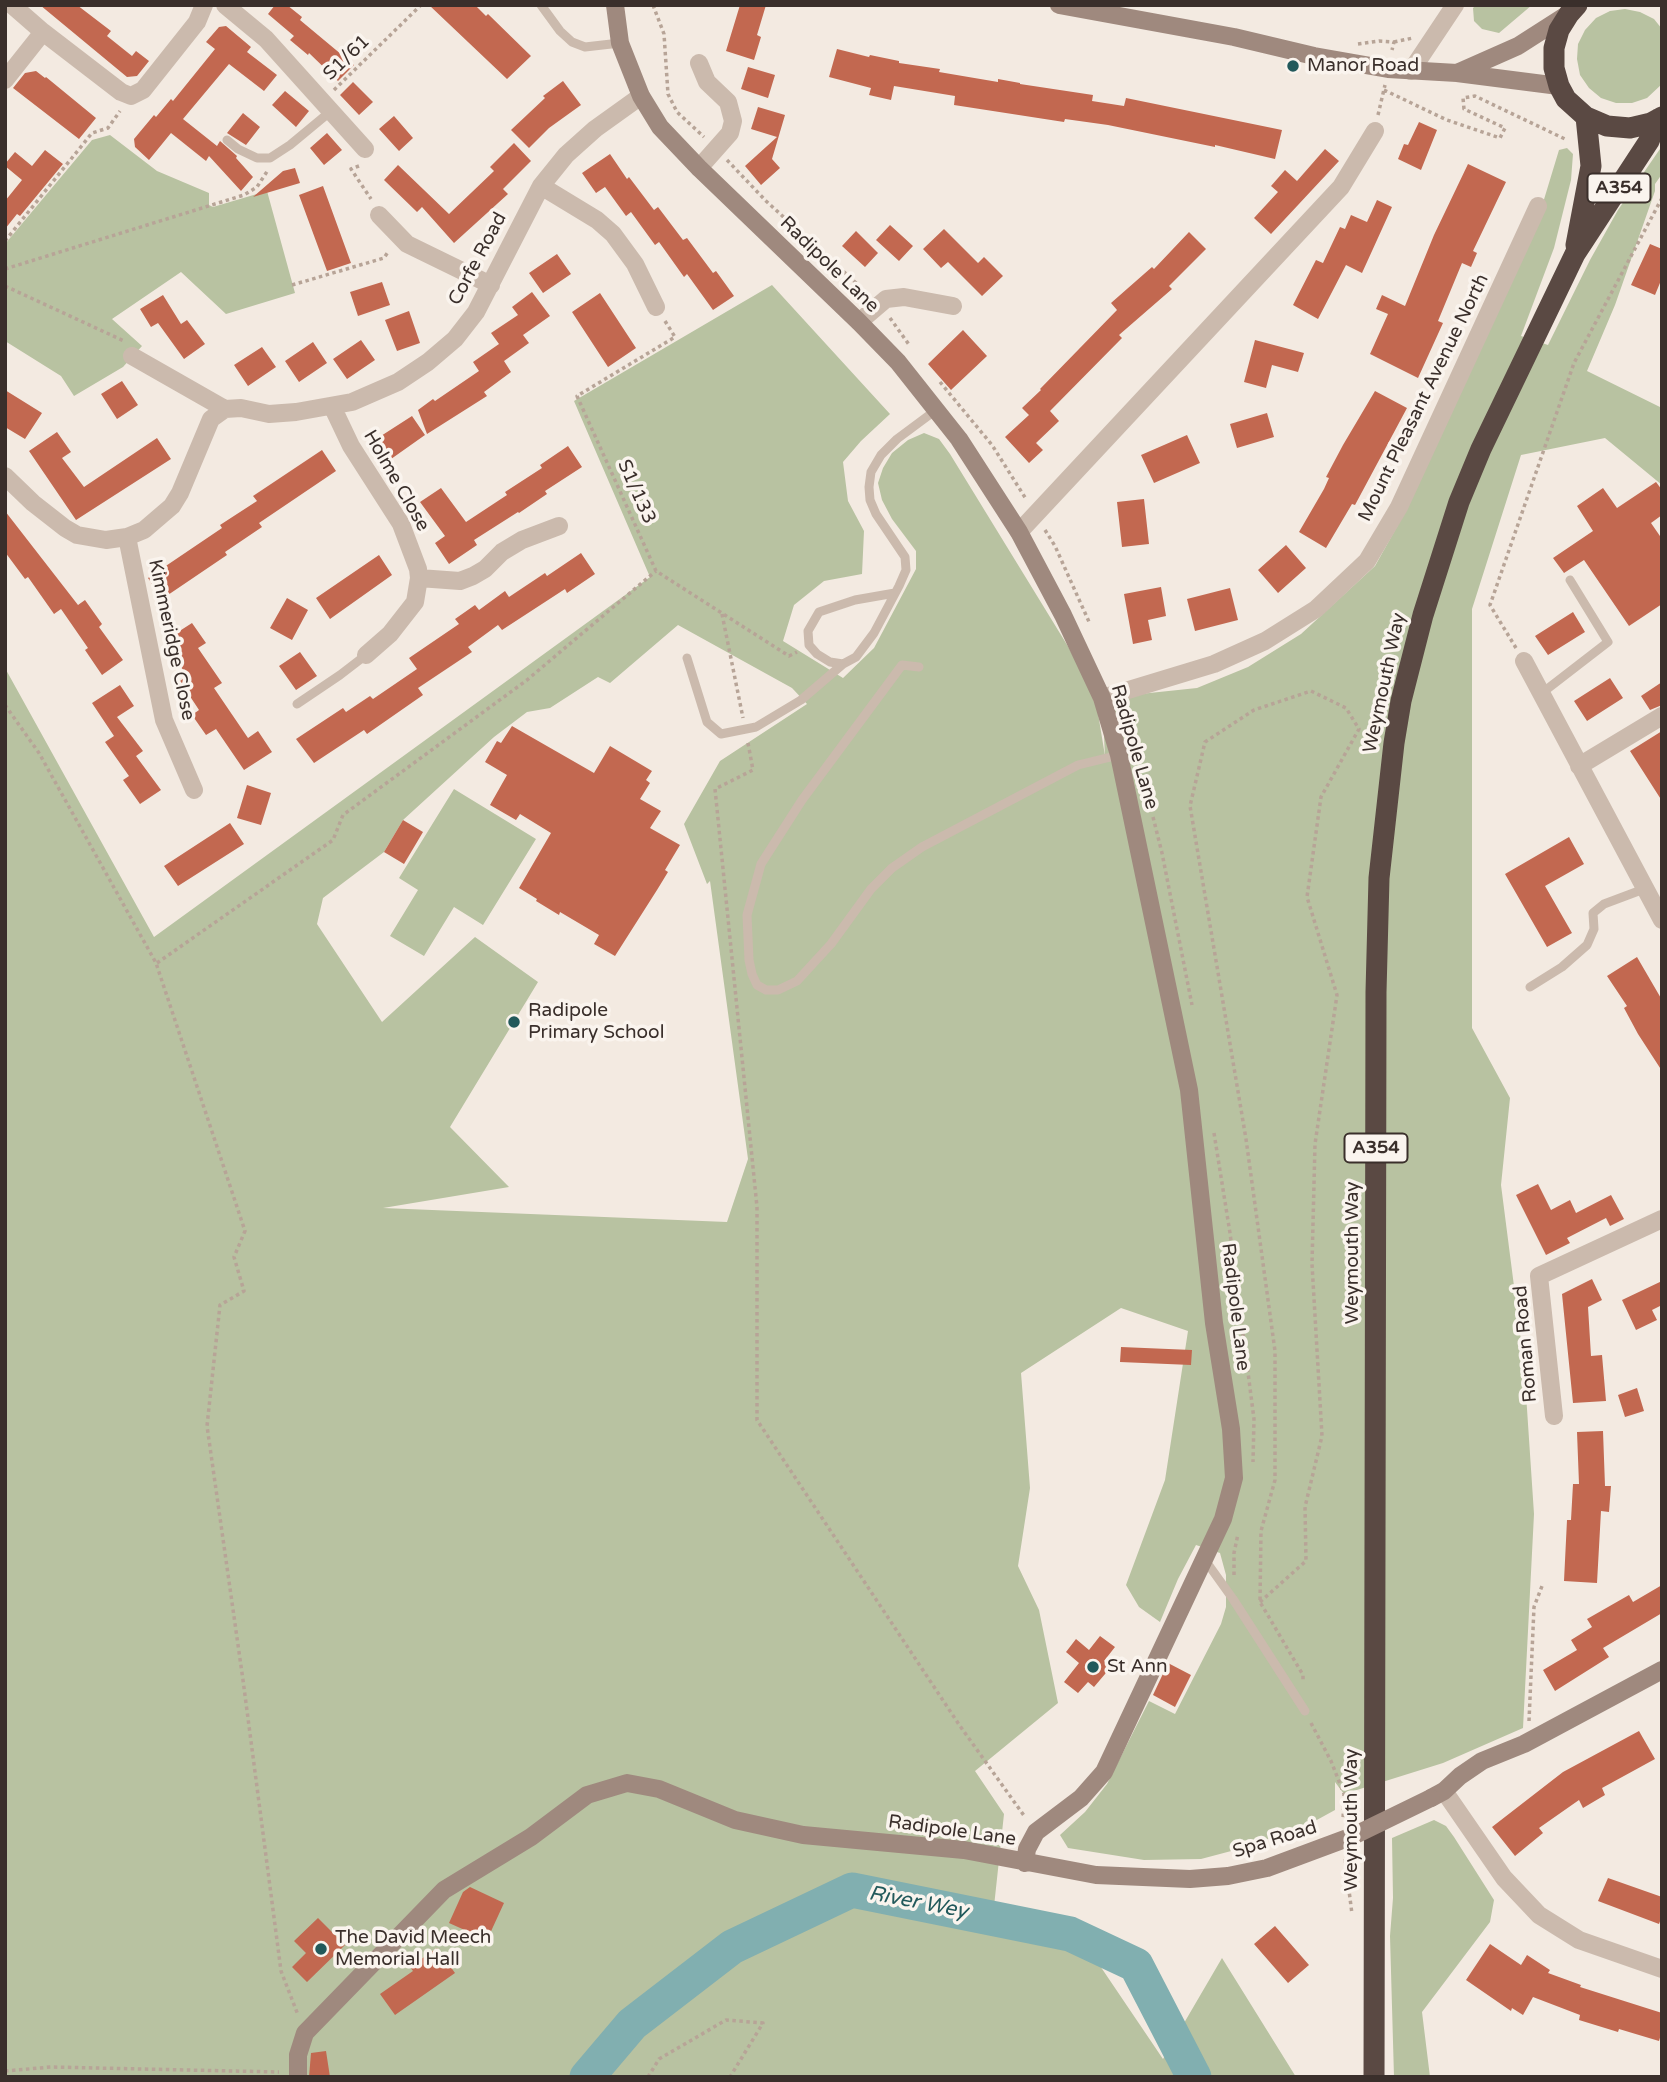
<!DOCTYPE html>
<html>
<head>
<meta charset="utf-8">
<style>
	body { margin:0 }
	#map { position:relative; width:1667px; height:2082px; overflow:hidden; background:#f3eae1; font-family:"Varela Round",sans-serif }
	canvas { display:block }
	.frame { position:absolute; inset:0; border:7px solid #3a2f2b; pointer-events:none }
</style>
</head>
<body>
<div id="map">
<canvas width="1667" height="2082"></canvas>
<div class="frame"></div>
</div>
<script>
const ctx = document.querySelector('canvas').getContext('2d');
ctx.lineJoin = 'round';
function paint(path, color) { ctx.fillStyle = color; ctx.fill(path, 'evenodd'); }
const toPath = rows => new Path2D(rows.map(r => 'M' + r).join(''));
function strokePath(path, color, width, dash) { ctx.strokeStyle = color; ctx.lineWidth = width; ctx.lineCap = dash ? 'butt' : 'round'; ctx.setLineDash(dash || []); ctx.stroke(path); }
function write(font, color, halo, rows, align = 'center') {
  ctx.font = font + ' "Varela Round",sans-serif'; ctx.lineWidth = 7; ctx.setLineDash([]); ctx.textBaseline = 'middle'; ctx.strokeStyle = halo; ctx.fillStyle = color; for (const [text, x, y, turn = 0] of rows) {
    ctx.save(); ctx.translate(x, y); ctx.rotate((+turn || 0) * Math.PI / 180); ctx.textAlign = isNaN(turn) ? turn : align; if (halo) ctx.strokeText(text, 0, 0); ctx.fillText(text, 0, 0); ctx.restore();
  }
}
paint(toPath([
	[1476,5,1532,5,1499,33,1482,29,1474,21,1473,8],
	[1625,9,1640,12,1654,19,1662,29,1662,84,1647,98,1632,103,1616,103,1601,98,1589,88,1580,75,1577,59,1578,44,1585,30,1596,18,1610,11],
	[110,135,157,171,209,193,209,205,213,207,267,191,295,293,226,314,181,272,112,319,142,346,123,367,74,396,61,376,5,341,5,244,92,140],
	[1662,146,1662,174,1655,184,1655,191,1615,305,1587,371,1662,408,1662,485,1605,438,1521,455,1472,609,1472,1028,1510,1098,1501,1185,1524,1364,1534,1514,1523,1728,1443,1763,1344,1794,1335,1782,1335,1810,1304,1827,1235,1850,1201,1859,1144,1860,1068,1848,1060,1835,1085,1812,1107,1784,1149,1701,1175,1714,1221,1624,1226,1607,1226,1575,1220,1553,1196,1545,1178,1579,1160,1622,1139,1607,1126,1585,1165,1480,1188,1331,1121,1308,1021,1373,1030,1488,1018,1566,1039,1610,1058,1703,975,1771,1004,1814,991,1934,1090,1951,1163,2059,1222,1958,1296,2077,5,2077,5,668,154,937,650,577,574,401,772,285,890,414,861,441,843,462,848,501,864,531,862,574,824,581,794,605,783,641,843,678,874,648,916,569,916,551,892,519,882,500,878,483,883,468,892,453,908,440,924,433,939,439,950,454,1069,648,1096,701,1105,756,1102,698,1197,688,1248,667,1301,634,1375,566,1409,505,1542,206,1559,150,1567,148,1573,154,1571,180,1554,248,1521,336,1548,345,1590,260,1618,210],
	[678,625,792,688,807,704,720,761,684,824,707,884,710,881,748,1159,727,1222,383,1208,509,1187,450,1127,538,982,475,937,382,1022,317,924,323,898,384,852,403,820,494,737,527,712,550,708,598,677,610,683],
	[454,789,536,839,483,925,454,907,424,956,390,936,418,890,399,878],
	[1434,1820,1446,1826,1454,1837,1494,1900,1490,1922,1422,2012,1430,2077,1394,2077,1390,1936,1393,1898,1392,1838]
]), '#b8c2a1');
strokePath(toPath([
	[587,2077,632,2024,732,1947,852,1890,1070,1934,1136,1965,1194,2077]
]), '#81afb0', 35);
paint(toPath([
	[40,5,77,5,111,31,107,36,132,56,136,51,149,61,137,76,127,77],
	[275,5,287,5,302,17,300,20,354,65,338,81,309,53,308,55,290,40,294,36,268,14],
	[429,5,475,5,486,16,488,14,531,56,507,79],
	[740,5,766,5,757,35,761,37,754,60,726,51],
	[226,26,251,47,247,52,277,75,264,91,229,64,183,119,217,146,220,141,237,156,236,158,253,177,241,191,209,156,206,161,171,133,149,160,135,147,134,139,154,115,156,117,171,99,173,101,215,49,206,42,219,27],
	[837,49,869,57,870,55,899,61,899,63,940,69,939,72,998,82,998,79,1020,83,1020,84,1093,95,1092,101,1124,106,1126,98,1282,130,1275,159,1215,145,1215,147,1108,125,1065,119,1064,122,954,105,955,96,894,86,891,100,869,95,871,88,829,77],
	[748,67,775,75,768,98,741,89],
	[36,71,45,78,46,77,96,118,79,139,13,88,25,73],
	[563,81,581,105,549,128,529,148,511,130,545,98,543,96],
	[353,82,373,102,359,115,340,95],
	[285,91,309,111,296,127,272,105],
	[758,107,785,115,772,159,780,168,761,185,745,166,777,137,751,129],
	[243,113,260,127,246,145,227,133],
	[394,116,413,138,399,151,379,129],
	[1419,122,1437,130,1421,170,1398,159,1404,144,1408,145],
	[327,133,342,150,324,165,310,148],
	[514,143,531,161,503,189,508,194,454,243,422,207,417,212,384,180,398,165,449,214,494,171,490,167],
	[1325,149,1339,161,1271,234,1254,218,1278,192,1271,186,1285,170,1297,181],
	[45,150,63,164,20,216,17,214,5,229,5,201,22,180,5,166,5,164,15,152,32,166],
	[610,154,627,179,629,177,654,210,658,207,683,240,687,238,713,273,716,271,734,296,713,310,687,274,684,277,659,242,655,245,631,212,626,216,605,187,596,193,582,173],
	[1468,164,1506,182,1473,251,1477,253,1471,267,1462,263,1438,321,1443,323,1418,378,1370,354,1388,314,1376,309,1382,295,1405,306,1434,235],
	[295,168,300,183,253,197,283,171],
	[323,186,351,263,327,271,299,195],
	[1377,200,1392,207,1362,273,1346,265,1318,319,1293,305,1316,260,1323,263,1340,227,1345,229,1351,215,1367,222],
	[890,225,913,246,899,261,876,240],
	[944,229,978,263,984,257,1003,276,982,296,948,262,941,268,923,249],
	[856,231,878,253,865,267,842,246],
	[1189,232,1206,249,1169,286,1172,289,1119,335,1122,338,1050,411,1059,421,1036,443,1043,450,1029,463,1005,437,1029,415,1022,408,1041,390,1040,389,1117,310,1111,303,1152,267,1154,269],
	[1650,244,1662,249,1662,278,1655,295,1631,285],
	[557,254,571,274,543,293,529,273],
	[382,282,390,305,358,316,350,292],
	[532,292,550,316,523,335,529,343,504,361,511,372,484,392,487,396,427,434,418,410,433,399,435,401,479,371,473,362,499,344,491,333,518,315,512,307],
	[600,293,636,348,608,367,572,312],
	[163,295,181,324,187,320,205,344,184,359,158,323,151,327,140,309],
	[409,311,420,343,397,351,385,320],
	[963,330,987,356,951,390,928,364],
	[361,340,375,360,347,379,333,359],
	[1255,340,1304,353,1298,372,1272,365,1266,388,1244,382],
	[313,342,327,363,299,382,285,361],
	[262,347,276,367,248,386,234,365],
	[122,381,138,405,117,419,101,394],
	[5,390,42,413,25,439,5,427],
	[1375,391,1407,408,1355,505,1352,504,1326,548,1299,532,1324,489,1329,478,1326,477,1343,445],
	[1267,413,1274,437,1237,448,1230,424],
	[412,416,425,435,384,464,370,443],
	[57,432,71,452,62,458,84,487,157,438,171,459,76,520,29,451],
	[1187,435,1200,463,1154,483,1141,455],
	[568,446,582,467,545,491,547,494,519,513,518,512,474,540,477,545,449,564,435,543,445,536,420,502,441,488,466,522,507,495,505,492,542,468,540,465],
	[322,450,336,471,259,523,262,527,225,552,227,555,162,599,148,578,222,528,220,525,257,501,253,496],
	[1656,482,1662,490,1662,515,1651,523,1662,539,1662,604,1629,626,1584,560,1564,573,1553,558,1593,531,1577,506,1603,488,1617,508],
	[1144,499,1149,544,1122,547,1117,502],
	[5,511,78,605,85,600,102,624,99,627,123,660,102,675,85,650,88,648,61,609,54,614,28,577,25,579,5,552],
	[1286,545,1306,568,1278,593,1258,570],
	[581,553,595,574,567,593,565,589,502,630,498,625,468,647,472,652,418,688,423,695,367,734,364,730,314,763,296,739,343,708,346,712,370,696,373,699,417,669,409,658,459,624,455,619,475,605,479,610,505,591,509,597,545,573,547,576],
	[379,555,392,575,330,619,316,598],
	[1161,587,1166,616,1148,620,1152,640,1133,644,1124,594],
	[1230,588,1238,620,1195,631,1187,599],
	[287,598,308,610,292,640,270,628],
	[1573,612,1585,632,1548,655,1535,636],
	[192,623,206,643,198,648,222,683,214,688,248,738,258,731,272,752,244,770,216,729,206,735,192,715,199,710,180,681,187,676,164,641],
	[300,652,317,676,296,690,279,666],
	[1610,678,1623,698,1587,721,1574,701],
	[1662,682,1662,705,1650,710,1641,696],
	[120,685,134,706,117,717,143,751,136,756,161,790,140,804,123,780,129,776,105,742,114,736,92,703],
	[512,726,594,773,610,746,652,771,646,780,650,783,640,799,661,811,650,828,680,845,665,870,668,872,657,890,615,956,594,944,599,935,560,912,559,915,536,901,537,899,519,888,551,833,520,814,516,820,490,805,507,775,485,762,497,741,501,743],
	[1662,731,1662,801,1630,751],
	[247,785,271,793,261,825,237,818],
	[403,820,423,832,404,864,384,852],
	[230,823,244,844,178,886,164,866],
	[1569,837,1584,864,1545,886,1572,933,1547,947,1505,874],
	[1637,957,1662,1000,1662,1071,1638,1034,1624,1008,1627,1006,1607,976],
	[1538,1184,1551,1210,1570,1200,1576,1213,1611,1195,1624,1219,1610,1226,1606,1218,1567,1238,1570,1243,1546,1255,1516,1195],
	[1592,1279,1602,1300,1588,1307,1591,1356,1602,1355,1606,1401,1573,1403,1562,1294],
	[1662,1281,1662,1305,1652,1310,1657,1320,1636,1330,1622,1300],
	[1121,1347,1192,1350,1191,1365,1120,1362],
	[1637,1388,1644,1411,1625,1417,1618,1395],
	[1603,1431,1605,1486,1611,1486,1609,1512,1601,1511,1597,1583,1564,1581,1567,1520,1571,1520,1573,1484,1579,1484,1577,1432],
	[1662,1585,1662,1613,1603,1648,1609,1657,1555,1691,1543,1670,1577,1650,1571,1640,1592,1627,1587,1619,1629,1595,1633,1602],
	[1100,1636,1115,1647,1104,1661,1111,1667,1094,1687,1088,1682,1078,1693,1064,1682,1079,1663,1066,1652,1076,1639,1089,1650],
	[1168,1663,1191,1675,1175,1707,1153,1695],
	[1639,1731,1655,1759,1602,1788,1605,1795,1583,1808,1579,1800,1539,1828,1543,1833,1515,1856,1492,1827,1563,1772],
	[1608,1878,1662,1897,1662,1916,1659,1924,1598,1901],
	[470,1887,504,1903,487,1940,449,1923,463,1892],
	[318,1918,345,1945,307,1982,292,1967,306,1953,294,1941],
	[1275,1926,1309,1965,1288,1983,1254,1944],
	[1490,1944,1521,1965,1527,1955,1550,1970,1548,1973,1581,1985,1580,1987,1662,2013,1662,2031,1659,2041,1619,2029,1618,2032,1579,2020,1580,2015,1533,1997,1523,2015,1512,2008,1511,2011,1466,1980],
	[437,1948,455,1973,395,2015,380,1994,413,1971,410,1967],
	[326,2051,330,2077,309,2077,311,2053]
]), '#c26850');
strokePath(toPath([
	[653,5,664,34,668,94,677,112,704,137],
	[1394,42,1413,38],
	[1358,44,1379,41,1394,42,1392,50],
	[334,90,421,5],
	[1384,90,1447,120,1500,138,1505,128,1464,109,1463,98,1475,96,1565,139],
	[1378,115,1385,85],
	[727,160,766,201,866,292],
	[359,166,351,169,371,199],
	[5,241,92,133,108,128,120,111],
	[5,269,244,195,257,187,268,170],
	[292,285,384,258,388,252],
	[5,286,124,341],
	[890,318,910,346],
	[665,321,675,337,577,396,656,571,789,656,797,652],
	[940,382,992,445,1026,499],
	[1045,530,1055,546,1090,624],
	[722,614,743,718],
	[1516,648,1490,605,1574,363,1662,198],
	[5,705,39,753,156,963,245,1231,234,1257,244,1291,220,1305,207,1426,243,1680,281,1971,298,2015],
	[748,743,753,770,715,789,757,1207,757,1420,960,1726,1025,1817],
	[1153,817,1162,853,1192,1005],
	[157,963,333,840,343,815,527,680,656,571],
	[1214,1133,1230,1233,1254,1419,1253,1462],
	[1234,1575,1234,1553,1238,1534],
	[1260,1602,1306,1561,1305,1507,1322,1436,1312,1264,1315,1144,1337,995,1307,897,1321,797,1359,729,1346,708,1311,691,1254,710,1205,742,1190,806,1246,1139,1275,1351,1275,1480,1261,1531,1260,1602,1303,1675,1303,1682],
	[1529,1721,1534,1607,1542,1586],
	[1311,1723,1331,1761,1344,1794,1343,1820],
	[1345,1859,1352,1914],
	[5,2071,51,2067,279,2072],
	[648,2077,659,2059,726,2020,763,2023,730,2077]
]), '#b7a497', 3.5, [3.5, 3.5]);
strokePath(toPath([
	[541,5,560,31,572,42,585,47,620,43],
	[227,140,238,149,257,158,270,158,290,145,331,111],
	[895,593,855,600,819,612,808,631,809,645,817,654,830,662,843,664,856,657,874,633,899,586,906,570,905,557,876,514,870,500,869,487,871,472,881,455,897,439,936,410],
	[687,658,707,722,721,734,756,727,801,700,843,664],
	[919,667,902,665,802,800,761,864,747,915,749,960,752,974,757,985,766,990,778,990,797,981,831,944,871,889,892,868,922,847,1078,765,1119,755],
	[1542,693,1608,642,1570,580],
	[297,704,340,675,366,655],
	[1530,987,1562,967,1587,945,1594,929,1593,913,1604,904,1644,889],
	[1205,1560,1233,1599,1305,1711]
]), '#cbbaad', 9);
strokePath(toPath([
	[12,5,43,32,121,92,131,96,143,90,197,22,204,5],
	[225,5,266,39,365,149],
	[699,63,707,82,728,102,733,121,730,133,699,168],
	[1411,71,1455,5],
	[5,80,43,32],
	[541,186,597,220,613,234,635,264,656,307],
	[379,215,407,244,491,285],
	[859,322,886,299,904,297,953,306],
	[132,356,225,409,241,408,269,414,296,412,352,402,398,382,428,362,455,339,476,312,541,186,566,155,595,129,641,96],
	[332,406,351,446,401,524,418,569,419,578,415,602,390,634,366,655],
	[5,476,33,503,65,528,77,535,106,540,127,537,144,530,172,506,180,493,211,419,225,409],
	[1019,532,1341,187,1375,131],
	[127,537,164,720,194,790],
	[419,578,460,581,473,576,485,569,502,552,522,540,559,526],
	[1524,661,1662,920],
	[1102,698,1214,664,1265,641,1316,609,1367,561,1399,507,1538,206],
	[1579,766,1662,716],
	[1554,1416,1539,1276,1662,1219],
	[1444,1791,1504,1878,1539,1915,1579,1940,1662,1969]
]), '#cbbaad', 18);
strokePath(toPath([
	[615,5,620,43,641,96,660,127,699,168,859,322,898,362,959,439,1019,532,1063,615,1102,698,1119,755,1189,1090,1214,1323,1231,1429,1234,1478,1223,1519,1104,1772,1081,1798,1036,1832,1027,1849,1025,1863],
	[1059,5,1234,37,1314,56,1388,69,1457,73,1559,86],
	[1457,73,1518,46,1568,14],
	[1431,1798,1444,1791,1460,1776,1482,1761,1524,1744,1662,1670],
	[298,2077,298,2055,305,2033,444,1890,531,1837,587,1795,627,1783,659,1789,735,1820,803,1835,964,1850,1096,1875,1190,1879,1228,1876,1267,1868,1353,1836]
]), '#9f897e', 18);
strokePath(toPath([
	[1577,5,1569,14,1559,30,1554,48,1554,68,1559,86,1566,99,1586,117,1607,126,1630,128,1651,123,1662,117],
	[1576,245,1591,166,1586,117],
	[1374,2077,1376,992,1379,878,1394,743,1401,701,1423,615,1459,502,1481,449,1575,254,1649,141,1658,119]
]), '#5a4943', 21);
strokePath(toPath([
	[1353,1836,1431,1798]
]), '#9f897e', 18);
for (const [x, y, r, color] of [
	[1293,66,7,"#22595b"],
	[514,1022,7,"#22595b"],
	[1093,1667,7,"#22595b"],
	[321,1949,7,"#22595b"]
]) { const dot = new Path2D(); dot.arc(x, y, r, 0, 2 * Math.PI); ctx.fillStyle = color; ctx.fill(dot); strokePath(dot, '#faf4ee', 2.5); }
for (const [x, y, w] of [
	[1619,188,63],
	[1376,1148,63]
]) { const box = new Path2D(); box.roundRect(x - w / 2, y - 14.5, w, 29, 5); ctx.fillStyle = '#faf4ee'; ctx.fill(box); strokePath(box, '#3a2f2b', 2); }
write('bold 18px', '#3a2f2b', null, [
	["A354",1619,188],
	["A354",1376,1148]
]);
write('19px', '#3a2f2b', '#faf4ee', [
	["S1/61",347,58,-44],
	["Corfe Road",478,259,-62],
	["Radipole Lane",829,265,44],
	["Mount Pleasant Avenue North",1424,398,-64],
	["Holme Close",396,481,60],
	["S1/133",636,492,66],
	["Kimmeridge Close",171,640,78],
	["Weymouth Way",1385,683,-78],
	["Radipole Lane",1134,747,74],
	["Weymouth Way",1353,1253,-90],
	["Radipole Lane",1235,1307,83],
	["Roman Road",1526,1344,-95],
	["Weymouth Way",1352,1820,-90],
	["Radipole Lane",952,1831,8],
	["Spa Road",1275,1840,-17]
]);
write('19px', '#3a2f2b', '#faf4ee', [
	["Manor Road",1307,66],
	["Radipole",528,1011],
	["Primary School",528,1033],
	["St Ann",1107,1667],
	["The David Meech",335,1938],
	["Memorial Hall",335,1960]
], 'left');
write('italic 21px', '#22595b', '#faf4ee', [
	["River Wey",918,1903,11]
]);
</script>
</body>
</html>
